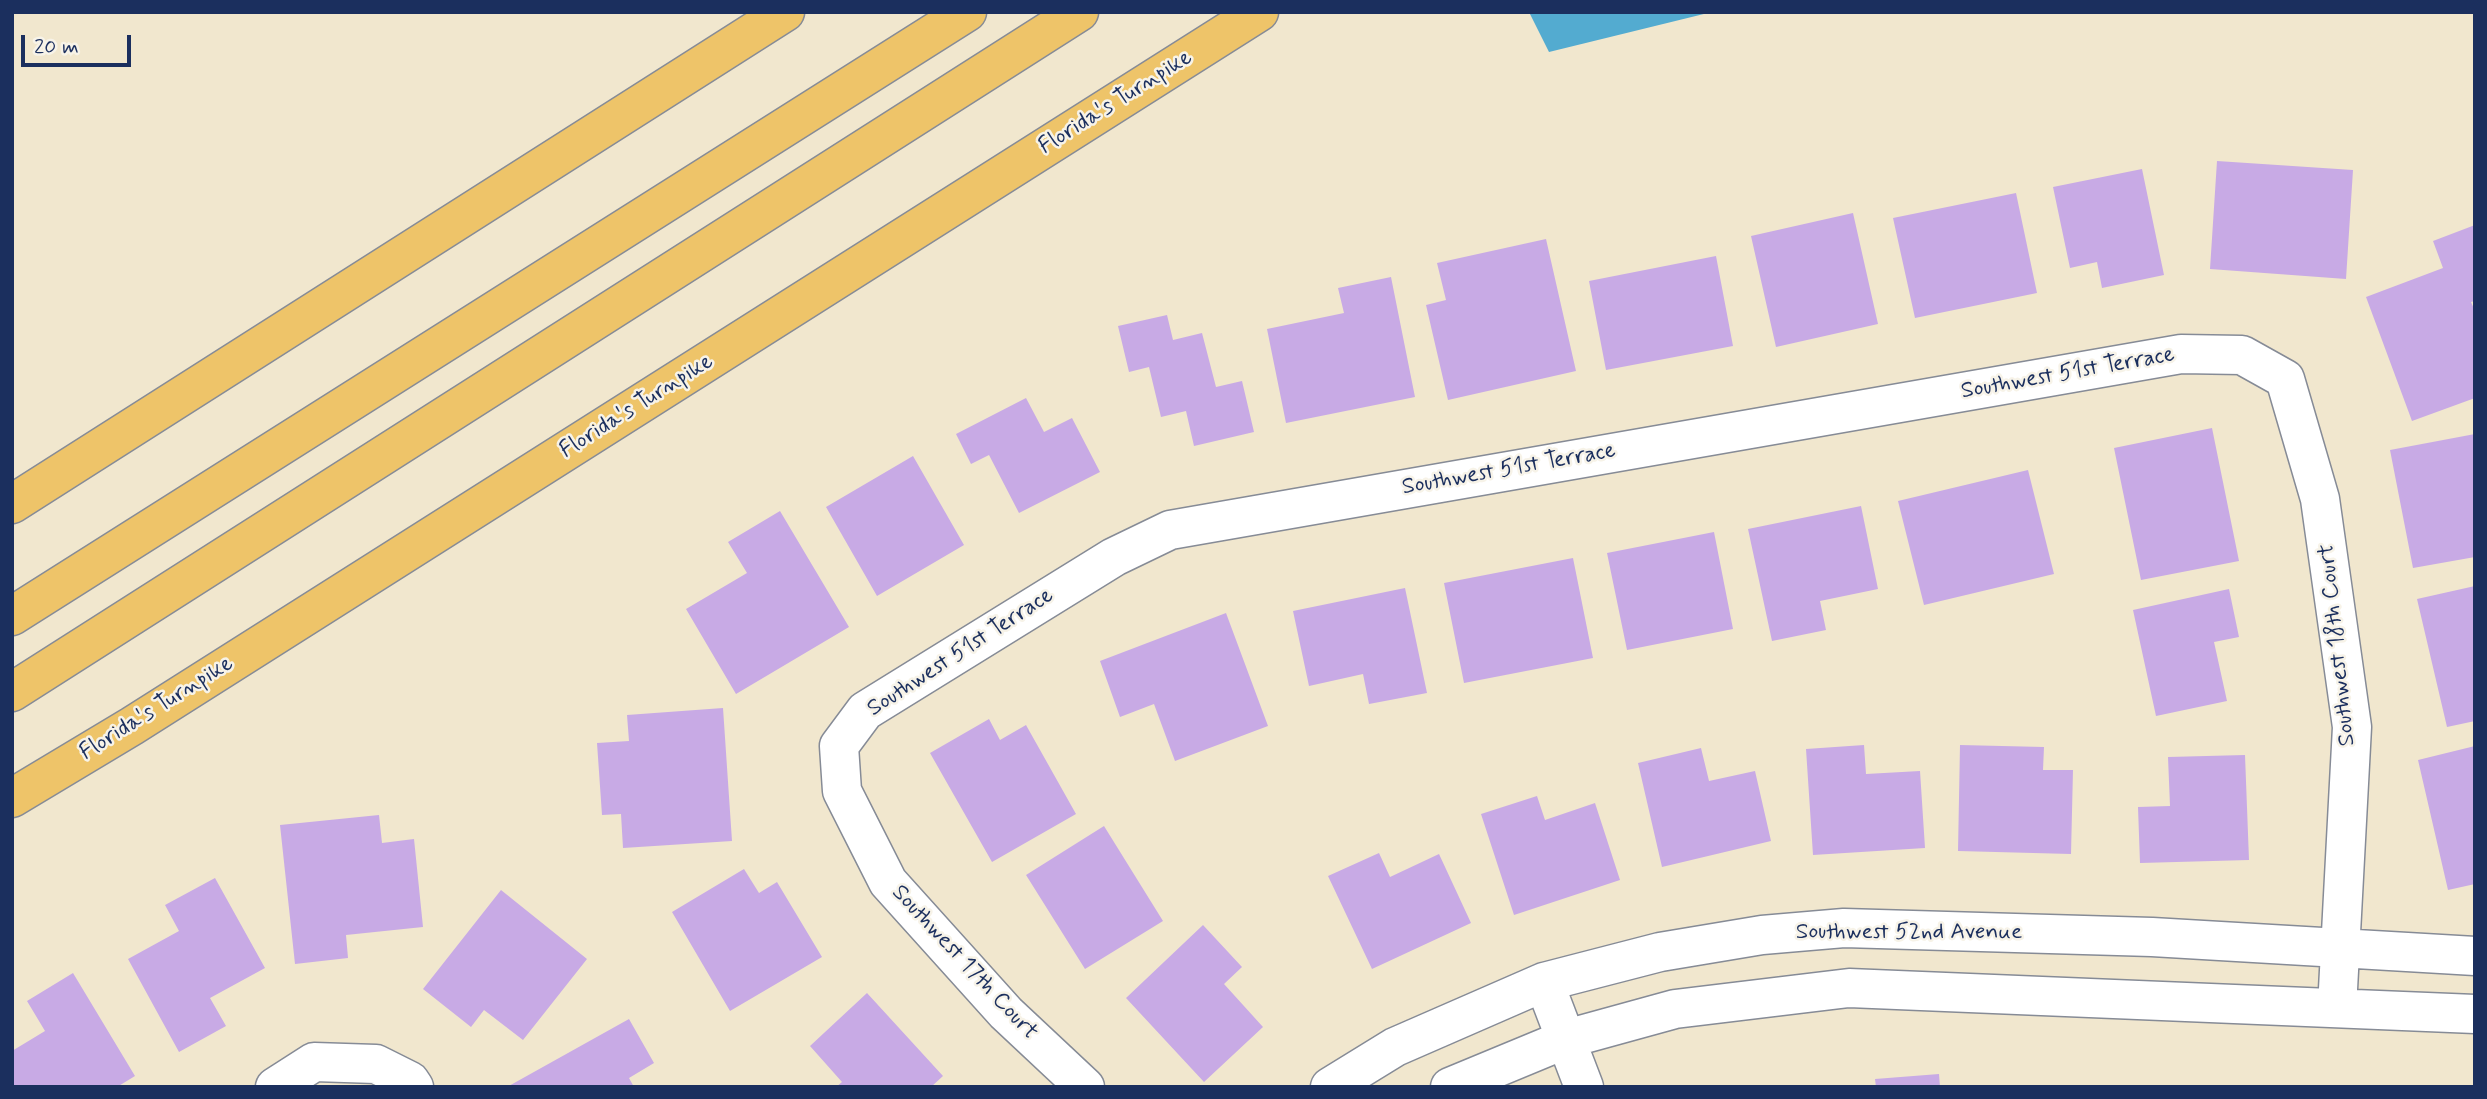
<!DOCTYPE html>
<html>
<head>
<meta charset="utf-8">
<style>
	body { margin:0 }
	#map { position:relative; width:2487px; height:1099px; overflow:hidden; background:#f1e7ce; font-family:Mynerve,sans-serif }
	canvas { display:block }
	.frame { position:absolute; inset:0; border:14px solid #1b2f5e; pointer-events:none }
	.scale { position:absolute; left:21px; top:35px; width:110px; height:32px; box-sizing:border-box; border:4px solid #1b2f5e; border-top:0; padding-left:9px; font-size:21px; line-height:24px; white-space:nowrap; color:#1b2f5e; -webkit-text-stroke:5px #f7f3e8; paint-order:stroke }
</style>
</head>
<body>
<div id="map">
<canvas width="2487" height="1099"></canvas>
<div class="frame"></div>
<div class="scale">20 m</div>
</div>
<script>
const ctx = document.querySelector('canvas').getContext('2d');
ctx.lineJoin = 'round';
function paint(path, color) { ctx.fillStyle = color; ctx.fill(path, 'evenodd'); }
const toPath = rows => new Path2D(rows.map(r => 'M' + r).join(''));
function strokePath(path, color, width, dash) { ctx.strokeStyle = color; ctx.lineWidth = width; ctx.lineCap = dash ? 'butt' : 'round'; ctx.setLineDash(dash || []); ctx.stroke(path); }
function write(font, color, halo, rows, align = 'center') {
  ctx.font = font + ' Mynerve,sans-serif'; ctx.lineWidth = 5; ctx.setLineDash([]); ctx.textBaseline = 'middle'; ctx.strokeStyle = halo; ctx.fillStyle = color; for (const [text, x, y, turn = 0] of rows) {
    ctx.save(); ctx.translate(x, y); ctx.rotate((+turn || 0) * Math.PI / 180); ctx.textAlign = isNaN(turn) ? turn : align; if (halo) ctx.strokeText(text, 0, 0); ctx.fillText(text, 0, 0); ctx.restore();
  }
}
paint(toPath([
	[1529,12,1712,12,1549,52]
]), '#53abd0');
paint(toPath([
	[2217,161,2353,170,2346,279,2210,269],
	[2142,169,2164,275,2102,288,2097,262,2070,268,2053,187],
	[2016,193,2037,293,1915,318,1893,218],
	[1853,213,1878,324,1776,347,1751,236],
	[2475,225,2475,301,2471,302,2475,311,2475,398,2412,421,2366,297,2443,268,2433,241],
	[1546,239,1576,371,1448,400,1426,305,1446,300,1437,263],
	[1716,256,1733,346,1606,370,1589,281],
	[1391,277,1415,397,1286,423,1267,329,1344,313,1338,288],
	[1167,315,1173,340,1202,333,1216,387,1242,381,1254,432,1194,446,1186,411,1161,417,1149,367,1129,372,1118,326],
	[1026,398,1044,432,1072,418,1100,472,1019,513,989,455,971,464,956,434],
	[2212,428,2239,561,2141,580,2114,448],
	[2475,434,2475,557,2413,568,2390,450],
	[913,456,964,545,877,596,826,507],
	[2028,470,2054,574,1924,605,1898,501],
	[1861,506,1878,589,1820,601,1826,630,1772,641,1748,529],
	[780,511,849,627,736,694,686,609,747,573,728,542],
	[1714,532,1733,629,1627,650,1607,553],
	[1573,558,1593,658,1464,683,1444,583],
	[2475,586,2475,721,2447,727,2417,599],
	[1405,588,1427,693,1369,704,1363,674,1309,686,1293,611],
	[2229,589,2239,637,2214,642,2227,701,2156,716,2133,610],
	[1226,613,1268,726,1175,761,1154,704,1120,717,1100,661],
	[723,708,732,841,623,848,621,814,602,815,597,743,629,741,627,715],
	[989,719,1000,740,1026,725,1076,814,992,862,930,753],
	[1864,745,1866,774,1920,771,1925,848,1813,855,1806,749],
	[1960,745,2044,747,2043,770,2073,770,2071,854,1958,851],
	[2475,746,2475,884,2448,890,2418,760],
	[1701,748,1709,781,1755,771,1771,841,1662,867,1638,763],
	[2245,755,2249,860,2140,863,2138,807,2170,806,2168,757],
	[1537,796,1545,820,1595,803,1620,880,1514,915,1481,814],
	[379,815,382,843,414,839,423,927,346,935,348,958,295,964,280,825],
	[1104,826,1163,921,1085,969,1026,875],
	[1379,853,1390,877,1439,854,1471,923,1372,969,1328,876],
	[744,869,759,893,777,882,822,957,730,1011,672,912],
	[215,878,265,968,210,998,226,1026,179,1052,128,959,179,931,165,905],
	[501,890,587,959,523,1040,484,1010,471,1027,423,989],
	[1203,925,1242,967,1224,984,1263,1027,1204,1082,1126,998],
	[73,973,135,1076,117,1087,13,1087,12,1051,45,1031,27,1001],
	[867,993,943,1076,931,1087,836,1087,842,1082,810,1046],
	[629,1019,654,1063,629,1078,634,1087,507,1087],
	[1939,1074,1940,1087,1876,1087,1875,1079]
]), '#c8aae5');
const street = toPath([
	[1544,982,1584,1087],
	[275,1087,314,1062,376,1064,410,1081,414,1087],
	[1085,1087,1006,1013,888,882,842,791,839,746,865,711,1114,557,1170,530,2181,354,2242,355,2285,379,2320,499,2352,727,2337,1008],
	[1330,1087,1395,1047,1544,982,1660,952,1762,935,1844,928,2152,937,2475,956],
	[1450,1087,1566,1039,1675,1009,1849,988,2475,1014]
]);
const highway = toPath([
	[12,504,785,12],
	[12,616,967,12],
	[12,692,1079,12],
	[12,798,132,726,1259,12]
]);
strokePath(street, '#868b96', 41);
strokePath(highway, '#868b96', 41);
strokePath(street, '#fff', 38);
strokePath(highway, '#eec469', 38);
write('23px', '#1b2f5e', '#f7f3e8', [
	["Florida's Turnpike",1116,103,-32],
	["Southwest 51st Terrace",2068,374,-10],
	["Florida's Turnpike",637,407,-32],
	["Southwest 51st Terrace",1509,470,-10],
	["Southwest 18th Court",2338,645,-96],
	["Southwest 51st Terrace",961,653,-33],
	["Florida's Turnpike",157,709,-32],
	["Southwest 52nd Avenue",1909,933],
	["Southwest 17th Court",964,963,47]
]);
</script>
</body>
</html>
